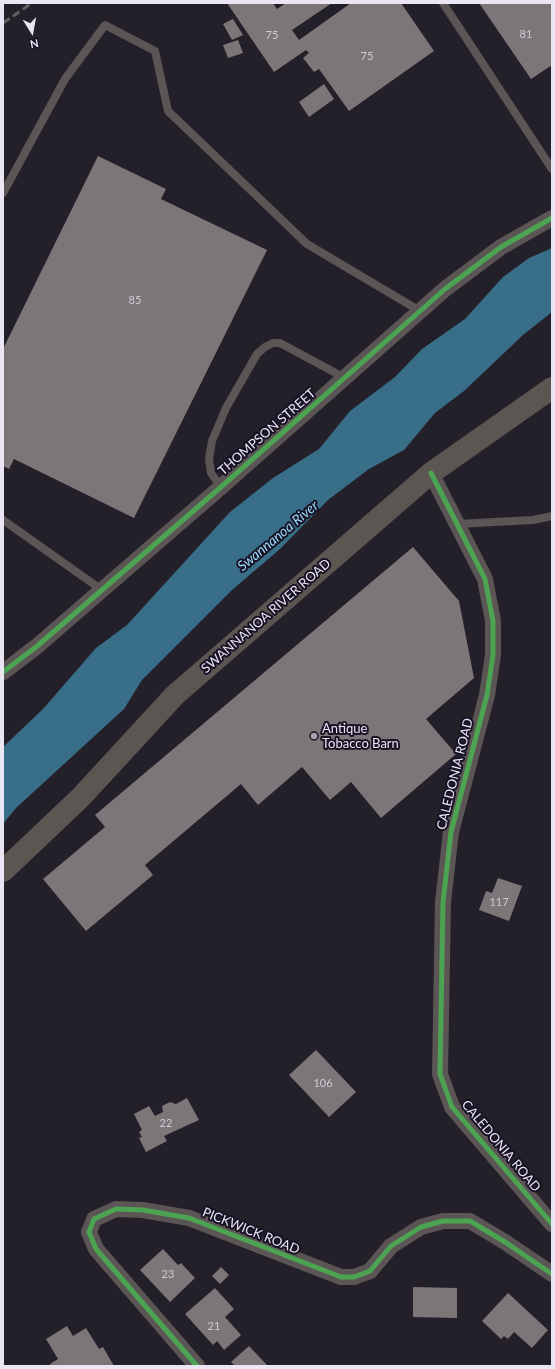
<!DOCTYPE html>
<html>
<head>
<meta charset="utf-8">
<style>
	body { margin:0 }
	#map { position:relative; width:555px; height:1369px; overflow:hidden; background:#23202a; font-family:Lato,sans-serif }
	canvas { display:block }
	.frame { position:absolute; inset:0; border:4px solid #eae6f4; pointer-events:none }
	.north { position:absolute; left:12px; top:12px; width:40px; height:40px; -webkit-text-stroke:3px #181225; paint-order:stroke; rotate:169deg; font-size:11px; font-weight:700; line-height:16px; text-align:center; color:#eae6f4 }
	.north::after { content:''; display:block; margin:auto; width:14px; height:18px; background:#eae6f4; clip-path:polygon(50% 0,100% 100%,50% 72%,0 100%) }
</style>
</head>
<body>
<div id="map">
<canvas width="555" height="1369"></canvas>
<div class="frame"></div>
<div class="north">N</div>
</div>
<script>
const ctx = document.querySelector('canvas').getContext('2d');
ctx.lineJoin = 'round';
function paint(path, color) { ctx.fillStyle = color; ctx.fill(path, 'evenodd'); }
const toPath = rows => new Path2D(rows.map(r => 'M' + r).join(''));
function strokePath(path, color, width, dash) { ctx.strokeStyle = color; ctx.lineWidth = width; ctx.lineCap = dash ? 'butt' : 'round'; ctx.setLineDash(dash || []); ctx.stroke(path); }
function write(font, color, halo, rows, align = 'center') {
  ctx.font = font + ' Lato,sans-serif'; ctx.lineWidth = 4; ctx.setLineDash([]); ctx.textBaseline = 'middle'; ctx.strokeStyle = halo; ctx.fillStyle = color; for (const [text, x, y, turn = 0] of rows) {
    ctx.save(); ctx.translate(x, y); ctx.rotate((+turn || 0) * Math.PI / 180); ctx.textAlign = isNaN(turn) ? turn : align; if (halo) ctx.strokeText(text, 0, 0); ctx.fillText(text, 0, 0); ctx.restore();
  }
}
paint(toPath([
	[552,248,552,312,523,335,464,391,435,413,404,450,369,469,328,500,280,549,232,590,142,680,124,709,16,808,3,824,3,747,43,709,96,648,127,625,230,512,273,478,319,449,350,411,395,377,422,349,465,319,503,277,529,258]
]), '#386e87');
paint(toPath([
	[227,3,273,3,277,9,286,3,332,3,292,30,299,40,351,3,401,3,434,51,349,111,319,69,314,72,303,58,309,53,306,50,274,72],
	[479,3,552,3,552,65,531,79],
	[233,19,243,35,232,40,223,24],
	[238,40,243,53,228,58,223,45],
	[324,84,334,99,309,117,299,102],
	[98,156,166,189,161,199,267,250,134,518,14,459,9,469,3,466,3,349],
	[413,547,459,601,474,678,426,719,456,754,381,818,351,782,330,800,302,767,258,805,241,784,145,865,153,875,86,931,43,879,105,827,95,815],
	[498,878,522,886,509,921,479,910,486,891,492,893],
	[316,1050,356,1092,329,1117,289,1075],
	[187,1098,199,1120,164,1136,167,1141,146,1152,139,1138,142,1137,139,1132,142,1130,134,1114,149,1106,155,1116,163,1112,162,1106,170,1102,176,1104],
	[163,1249,178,1265,181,1263,195,1278,170,1302,140,1270],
	[221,1267,229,1275,220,1284,212,1276],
	[413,1287,457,1288,457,1318,413,1317],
	[215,1288,234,1309,225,1317,241,1335,224,1350,217,1341,213,1345,185,1314],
	[508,1293,548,1330,532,1348,514,1332,508,1339,504,1336,501,1339,482,1321],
	[67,1326,73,1336,86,1328,99,1349,103,1347,114,1366,51,1366,50,1364,58,1359,46,1339],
	[249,1346,267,1365,266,1366,235,1366,231,1362]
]), '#7d7679');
strokePath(toPath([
	[443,3,552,169],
	[3,193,65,79,105,25,155,51,168,111,307,244,420,311],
	[221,487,211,473,209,459,212,441,226,408,257,354,265,347,273,343,280,343,345,378],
	[3,520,102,590],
	[457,524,533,520,552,516]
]), '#5c5555', 8);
strokePath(toPath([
	[431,473,485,579,493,621,493,655,487,695,451,832,443,902,440,1074,452,1107,552,1224],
	[3,672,36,647,221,487,445,289,501,247,552,218],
	[197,1366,96,1249,89,1232,94,1219,116,1209,143,1210,189,1218,341,1277,354,1277,370,1271,391,1246,421,1227,443,1221,470,1221,505,1242,552,1274]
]), '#5c5555', 16);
strokePath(toPath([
	[3,871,81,797,175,695,431,473,552,388]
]), '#5c5652', 22);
strokePath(toPath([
	[3,23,32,3]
]), '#646061', 3, [8, 4]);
strokePath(toPath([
	[431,473,485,579,493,621,493,655,487,695,451,832,443,902,440,1074,452,1107,552,1224],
	[3,672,36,647,221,487,445,289,501,247,552,218],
	[197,1366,96,1249,89,1232,94,1219,116,1209,143,1210,189,1218,341,1277,354,1277,370,1271,391,1246,421,1227,443,1221,470,1221,505,1242,552,1274]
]), '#4ca352', 5);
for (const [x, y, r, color] of [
	[314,736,4,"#a4a1ad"]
]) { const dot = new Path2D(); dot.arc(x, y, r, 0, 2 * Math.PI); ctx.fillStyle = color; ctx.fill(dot); strokePath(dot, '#181225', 1.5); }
write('11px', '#cfcad5', null, [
	["81",526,34],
	["75",272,35],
	["75",367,56],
	["85",135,300],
	["117",499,902],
	["106",323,1083],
	["22",166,1123],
	["23",168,1274],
	["21",214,1326]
]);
write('13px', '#eae6f4', '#181225', [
	["THOMPSON STREET",267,432,-41],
	["SWANNANOA RIVER ROAD",266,616,-41],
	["CALEDONIA ROAD",455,774,-76],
	["CALEDONIA ROAD",501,1146,50],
	["PICKWICK ROAD",251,1231,22]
]);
write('13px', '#eae6f4', '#181225', [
	["Antique",322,729],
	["Tobacco Barn",322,744]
], 'left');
write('italic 14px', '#98deff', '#181225', [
	["Swannanoa River",278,536,-40]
]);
</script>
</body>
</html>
